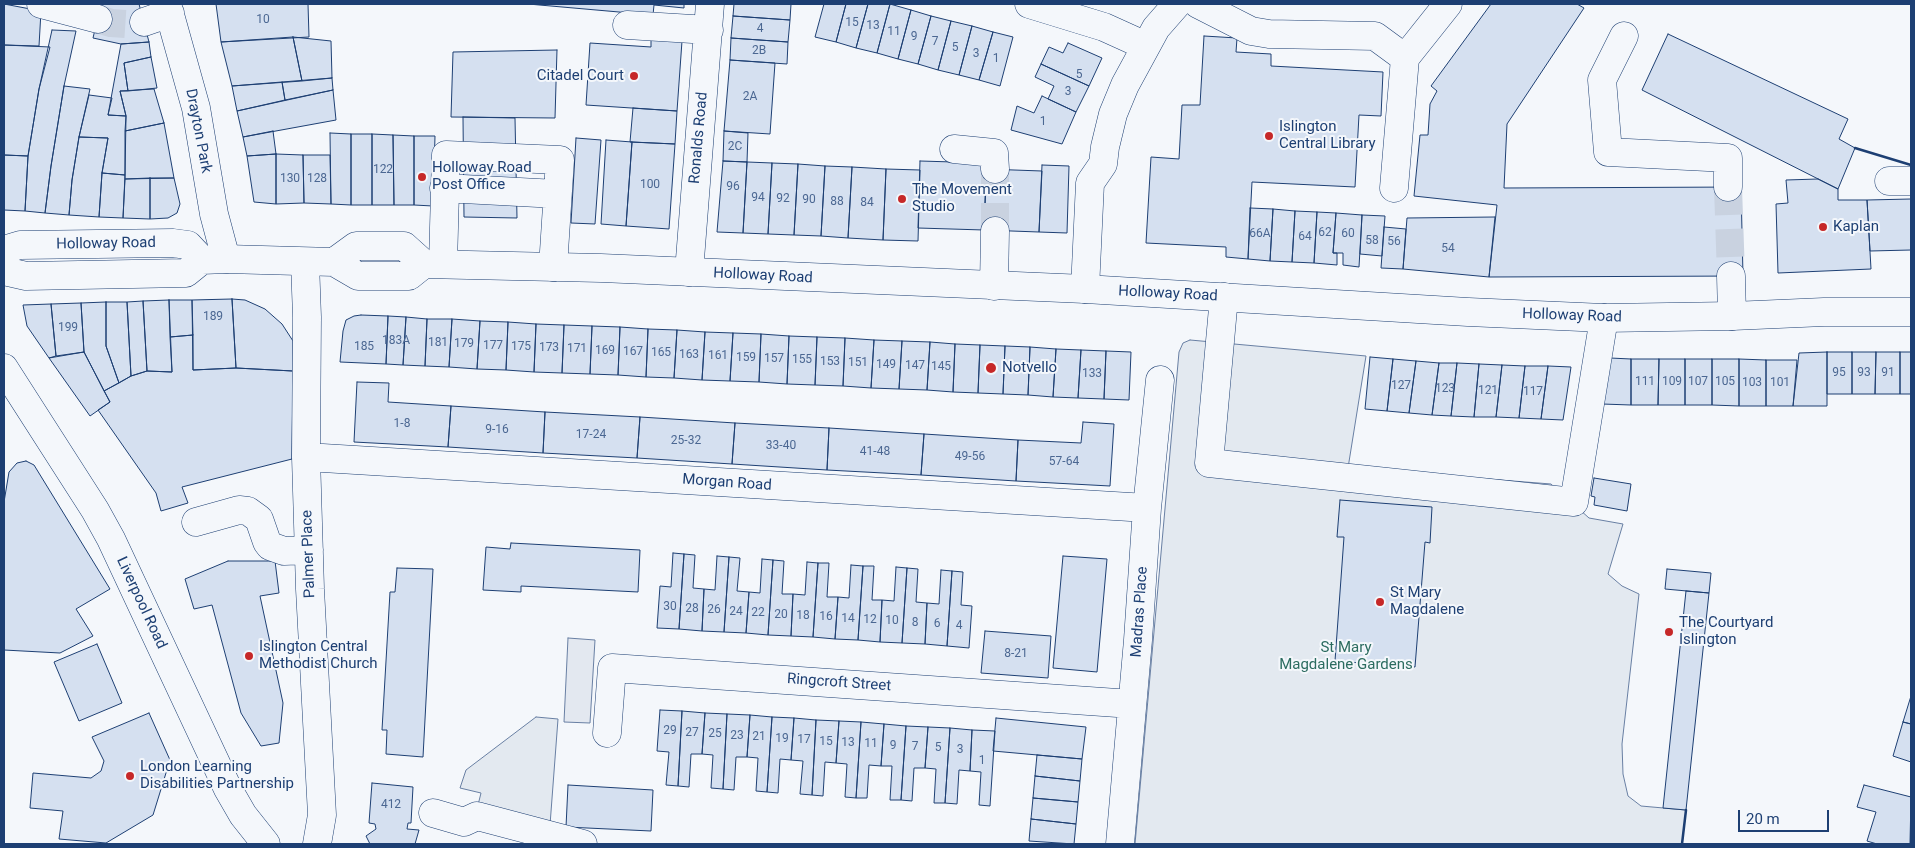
<!DOCTYPE html>
<html>
<head>
<meta charset="utf-8">
<style>
	body { margin:0 }
	#map { position:relative; width:1915px; height:848px; overflow:hidden; background:#f4f7fb; font-family:Roboto,sans-serif }
	canvas { display:block }
	.frame { position:absolute; inset:0; border:5px solid #1d3f73; pointer-events:none }
	.scale { position:absolute; left:1738px; top:810px; width:91px; height:22px; box-sizing:border-box; border:2px solid #1d3f73; border-top:0; padding-left:6px; font-size:15px; line-height:18px; white-space:nowrap; color:#1d3f73; -webkit-text-stroke:4px #f4f7fb; paint-order:stroke }
</style>
</head>
<body>
<div id="map">
<canvas width="1915" height="848"></canvas>
<div class="frame"></div>
<div class="scale">20 m</div>
</div>
<script>
const ctx = document.querySelector('canvas').getContext('2d');
ctx.lineJoin = 'round';
function paint(path, color) { ctx.fillStyle = color; ctx.fill(path, 'evenodd'); }
const toPath = rows => new Path2D(rows.map(r => 'M' + r).join(''));
function strokePath(path, color, width, dash) { ctx.strokeStyle = color; ctx.lineWidth = width; ctx.lineCap = dash ? 'butt' : 'round'; ctx.setLineDash(dash || []); ctx.stroke(path); }
function write(font, color, halo, rows, align = 'center') {
  ctx.font = font + ' Roboto,sans-serif'; ctx.lineWidth = 4; ctx.setLineDash([]); ctx.textBaseline = 'middle'; ctx.strokeStyle = halo; ctx.fillStyle = color; for (const [text, x, y, turn = 0] of rows) {
    ctx.save(); ctx.translate(x, y); ctx.rotate((+turn || 0) * Math.PI / 180); ctx.textAlign = isNaN(turn) ? turn : align; if (halo) ctx.strokeText(text, 0, 0); ctx.fillText(text, 0, 0); ctx.restore();
  }
}
const green = toPath([
	[1190,340,1366,356,1348,468,1551,484,1589,518,1623,524,1608,574,1622,586,1639,594,1622,744,1623,774,1628,796,1641,806,1686,810,1682,844,1135,844,1179,352,1183,343,1190,340],
	[536,717,558,719,550,825,478,805,481,793,460,788,466,770,536,717]
]);
paint(green, '#e3e9f0');
strokePath(green, '#687fa3', 1);
const parking = toPath([
	[568,638,595,640,590,723,564,722,568,638]
]);
paint(parking, '#e3e8f0');
strokePath(parking, '#687fa3', 1);
const building = toPath([
	[4,4,41,11,39,46,4,45,4,4],
	[101,4,139,4,149,42,121,44,93,38,101,4],
	[216,4,308,4,309,37,221,42,216,4],
	[528,4,684,4,684,8,654,5,653,15,528,4],
	[734,4,791,4,790,20,733,16,734,4],
	[824,4,846,4,836,42,815,37,824,4],
	[846,4,868,4,856,48,836,42,846,4],
	[868,4,890,4,877,53,856,48,868,4],
	[890,4,911,10,898,59,877,53,890,4],
	[1491,4,1577,4,1584,8,1507,124,1504,188,1741,187,1743,276,1489,277,1497,205,1414,196,1420,135,1428,135,1430,104,1437,91,1431,86,1491,4],
	[911,10,931,16,918,64,898,59,911,10],
	[733,16,790,20,788,42,731,38,733,16],
	[931,16,951,21,938,70,918,64,931,16],
	[951,21,972,26,959,75,938,70,951,21],
	[972,26,993,32,979,80,959,75,972,26],
	[52,30,76,31,64,86,51,166,45,213,25,211,28,156,39,89,52,30],
	[993,32,1013,37,1000,86,979,80,993,32],
	[1668,34,1848,119,1839,139,1855,148,1838,189,1642,90,1668,34],
	[1204,36,1237,38,1236,52,1271,54,1271,66,1383,72,1381,116,1359,115,1355,187,1252,182,1248,259,1226,257,1226,247,1146,243,1151,157,1179,159,1182,105,1200,105,1204,36],
	[293,37,331,41,332,78,302,81,293,37],
	[293,37,302,81,232,86,221,42,293,37],
	[731,38,788,42,787,64,730,60,731,38],
	[651,39,682,41,677,111,586,105,590,43,651,47,651,39],
	[149,42,151,57,124,63,128,91,120,91,126,116,108,115,121,44,149,42],
	[1068,43,1102,58,1089,86,1041,64,1049,47,1063,53,1068,43],
	[4,45,50,47,39,89,28,156,4,155,4,45],
	[557,50,555,118,451,117,453,52,557,50],
	[151,57,157,88,128,91,124,63,151,57],
	[730,60,775,63,770,134,724,131,730,60],
	[1041,64,1089,86,1076,112,1048,99,1054,86,1035,77,1041,64],
	[332,78,333,90,285,100,282,82,332,78],
	[282,82,285,100,237,111,232,86,282,82],
	[64,86,90,89,79,137,72,180,69,215,45,213,51,166,64,86],
	[154,89,164,123,125,131,126,116,120,91,154,89],
	[333,90,336,120,243,137,237,111,333,90],
	[89,95,112,98,108,115,126,116,125,175,102,173,108,138,79,137,89,95],
	[1042,96,1076,112,1062,144,1011,130,1017,106,1034,113,1042,96],
	[633,108,677,111,675,144,630,142,633,108],
	[463,117,515,118,517,218,464,217,463,117],
	[164,123,174,178,125,179,125,131,164,123],
	[273,131,276,154,247,156,243,137,273,131],
	[724,131,748,133,747,162,723,161,724,131],
	[330,133,351,134,351,205,331,204,330,133],
	[351,134,372,134,372,205,351,205,351,134],
	[372,134,393,135,394,205,372,205,372,134],
	[393,135,414,136,414,205,394,205,393,135],
	[414,136,435,136,433,206,414,205,414,136],
	[79,137,108,138,102,173,99,217,69,215,72,180,79,137],
	[576,138,601,140,595,224,571,223,576,138],
	[606,140,632,142,626,226,601,224,606,140],
	[632,142,675,144,669,229,626,226,632,142],
	[276,154,276,204,254,202,247,156,276,154],
	[276,154,303,155,304,203,276,204,276,154],
	[4,155,28,156,25,211,4,210,4,155],
	[303,155,330,155,331,204,304,203,303,155],
	[723,161,747,162,743,233,717,232,723,161],
	[920,161,987,163,984,230,918,228,920,161],
	[747,162,772,163,768,234,743,233,747,162],
	[772,163,798,164,794,235,768,234,772,163],
	[798,164,825,166,821,236,794,235,798,164],
	[1042,165,1069,166,1067,233,1039,232,1042,165],
	[825,166,852,167,848,238,821,236,825,166],
	[852,167,886,169,883,240,848,238,852,167],
	[886,169,920,170,918,241,883,240,886,169],
	[986,169,1042,171,1039,232,984,230,986,169],
	[102,173,125,175,123,218,99,217,102,173],
	[150,178,174,178,180,204,177,213,168,218,150,219,150,178],
	[150,178,150,219,123,218,125,179,150,178],
	[1818,179,1838,189,1838,200,1867,200,1871,269,1778,273,1776,204,1788,203,1786,180,1818,179],
	[1911,199,1911,250,1870,251,1867,200,1911,199],
	[1250,208,1273,209,1270,261,1248,259,1250,208],
	[1273,209,1295,211,1292,262,1270,261,1273,209],
	[1295,211,1317,212,1314,263,1292,262,1295,211],
	[1317,212,1336,213,1333,253,1337,253,1337,265,1314,263,1317,212],
	[1336,213,1362,215,1359,267,1343,265,1343,253,1333,253,1336,213],
	[1362,215,1385,216,1382,256,1360,254,1362,215],
	[1495,217,1489,277,1403,269,1407,218,1495,217],
	[1384,227,1406,229,1403,269,1381,268,1384,227],
	[232,299,245,300,265,309,282,324,293,341,293,371,236,368,232,299],
	[232,299,236,368,193,370,192,300,232,299],
	[169,300,172,372,147,371,143,301,169,300],
	[169,300,192,300,193,335,170,337,169,300],
	[143,301,147,371,131,376,127,302,143,301],
	[106,302,106,346,119,383,104,391,84,352,81,303,106,302],
	[106,302,127,302,131,376,119,383,106,346,106,302],
	[81,303,84,352,56,356,51,304,81,303],
	[51,304,56,356,49,358,27,326,23,305,51,304],
	[361,315,388,316,386,364,340,362,343,331,346,320,354,316,361,315],
	[388,316,406,317,403,365,386,364,388,316],
	[406,317,427,319,425,366,403,365,406,317],
	[427,319,452,319,449,367,425,366,427,319],
	[452,319,480,321,477,369,449,367,452,319],
	[480,321,508,322,506,370,477,369,480,321],
	[508,322,536,324,534,372,506,370,508,322],
	[536,324,564,325,562,373,534,372,536,324],
	[564,325,592,326,590,374,562,373,564,325],
	[592,326,620,327,618,375,590,374,592,326],
	[620,327,648,329,646,377,618,375,620,327],
	[648,329,677,330,674,378,646,377,648,329],
	[677,330,705,332,702,380,674,378,677,330],
	[705,332,733,333,730,381,702,380,705,332],
	[733,333,761,334,759,382,730,381,733,333],
	[761,334,789,336,787,384,759,382,761,334],
	[193,335,193,370,236,368,293,371,292,459,182,487,188,503,161,511,156,493,98,410,110,402,104,391,131,376,147,371,172,372,170,337,193,335],
	[789,336,817,337,815,385,787,384,789,336],
	[817,337,845,338,843,386,815,385,817,337],
	[845,338,874,340,871,388,843,386,845,338],
	[874,340,902,341,899,389,871,388,874,340],
	[902,341,930,342,927,390,899,389,902,341],
	[930,342,955,344,953,392,927,390,930,342],
	[955,344,980,345,978,393,953,392,955,344],
	[980,345,1005,346,1003,394,978,393,980,345],
	[1005,346,1030,347,1028,395,1003,394,1005,346],
	[1030,347,1056,349,1053,397,1028,395,1030,347],
	[1056,349,1081,350,1078,398,1053,397,1056,349],
	[1081,350,1106,351,1104,399,1078,398,1081,350],
	[1106,351,1131,352,1129,400,1104,399,1106,351],
	[84,352,110,402,90,416,49,358,84,352],
	[1827,352,1852,352,1852,394,1827,394,1827,352],
	[1827,352,1827,406,1793,406,1799,353,1827,352],
	[1852,352,1876,352,1875,394,1852,394,1852,352],
	[1876,352,1900,352,1900,394,1875,394,1876,352],
	[1900,352,1911,352,1911,394,1900,394,1900,352],
	[1370,357,1393,359,1387,411,1365,409,1370,357],
	[1610,358,1631,359,1631,405,1602,404,1610,358],
	[1393,359,1416,361,1409,413,1387,411,1393,359],
	[1631,359,1659,359,1658,405,1631,405,1631,359],
	[1659,359,1685,359,1685,405,1658,405,1659,359],
	[1685,359,1712,359,1712,405,1685,405,1685,359],
	[1712,359,1739,359,1739,406,1712,405,1712,359],
	[1739,359,1766,360,1766,406,1739,406,1739,359],
	[1766,360,1797,360,1793,406,1766,406,1766,360],
	[1416,361,1439,363,1432,415,1409,413,1416,361],
	[1439,363,1457,363,1451,416,1432,415,1439,363],
	[1457,363,1479,364,1474,417,1451,416,1457,363],
	[1479,364,1502,365,1496,417,1474,417,1479,364],
	[1502,365,1525,366,1519,418,1496,417,1502,365],
	[1525,366,1548,366,1541,419,1519,418,1525,366],
	[1548,366,1571,367,1563,420,1541,419,1548,366],
	[357,382,389,383,388,402,451,406,448,447,354,442,357,382],
	[451,406,545,412,543,453,448,447,451,406],
	[545,412,640,417,637,458,543,453,545,412],
	[640,417,735,423,732,464,637,458,640,417],
	[1083,422,1114,424,1110,486,1016,481,1018,440,1081,443,1083,422],
	[735,423,829,428,827,470,732,464,735,423],
	[829,428,924,434,921,475,827,470,829,428],
	[924,434,1018,440,1016,481,921,475,924,434],
	[26,461,34,465,110,589,76,609,93,636,60,653,4,650,4,502,9,472,17,463,26,461],
	[1594,478,1631,484,1627,511,1594,505,1595,497,1591,496,1594,478],
	[1340,500,1432,507,1430,543,1425,542,1415,667,1335,661,1344,537,1337,537,1340,500],
	[511,543,640,550,638,592,521,586,521,592,483,590,486,547,510,549,511,543],
	[673,553,684,554,679,629,657,628,660,586,671,587,673,553],
	[684,554,695,555,693,588,704,589,702,631,679,629,684,554],
	[717,556,729,557,724,632,702,631,704,589,715,590,717,556],
	[1063,556,1107,559,1097,672,1053,668,1063,556],
	[729,557,740,558,737,591,749,592,746,633,724,632,729,557],
	[762,559,773,560,768,635,746,633,749,592,760,593,762,559],
	[773,560,784,561,782,594,793,594,791,636,768,635,773,560],
	[228,561,275,561,279,593,260,596,283,703,279,743,261,746,241,713,212,605,194,609,185,579,228,561],
	[807,562,818,563,813,637,791,636,793,594,805,595,807,562],
	[818,563,829,563,827,597,838,597,835,639,813,637,818,563],
	[851,565,863,566,858,640,835,639,838,597,849,598,851,565],
	[863,566,874,566,872,600,882,600,880,642,858,640,863,566],
	[896,567,907,568,902,643,880,642,882,600,894,601,896,567],
	[397,568,433,569,423,757,386,754,387,730,382,730,390,592,395,592,397,568],
	[907,568,918,569,916,602,927,603,925,644,902,643,907,568],
	[1667,569,1711,573,1709,593,1665,589,1667,569],
	[941,570,952,571,947,646,925,644,927,603,939,604,941,570],
	[952,571,963,572,961,605,972,606,969,648,947,646,952,571],
	[1686,591,1709,593,1686,810,1663,808,1686,591],
	[985,631,1051,636,1048,678,981,673,985,631],
	[97,644,122,703,79,721,54,662,97,644],
	[1911,696,1911,724,1903,722,1911,696],
	[660,710,682,711,678,786,666,785,669,752,657,751,660,710],
	[682,711,705,713,702,754,691,754,689,787,678,786,682,711],
	[149,713,170,760,153,815,106,843,59,839,63,811,30,808,33,773,91,778,101,771,104,761,92,737,149,713],
	[705,713,727,714,723,789,711,788,713,755,702,754,705,713],
	[727,714,750,715,747,757,736,757,734,790,723,789,727,714],
	[750,715,772,717,767,792,756,791,758,758,747,757,750,715],
	[772,717,794,718,791,760,780,759,778,793,767,792,772,717],
	[794,718,816,720,812,795,800,794,803,761,791,760,794,718],
	[996,718,1086,727,1082,759,993,751,996,718],
	[816,720,839,721,836,763,825,762,823,796,812,795,816,720],
	[839,721,861,722,856,798,845,797,847,764,836,763,839,721],
	[861,722,884,724,881,766,869,765,867,798,856,798,861,722],
	[1903,722,1911,724,1911,762,1893,756,1903,722],
	[884,724,906,726,901,800,890,800,892,766,881,766,884,724],
	[906,726,928,727,925,768,914,768,912,801,901,800,906,726],
	[928,727,950,728,945,803,934,803,936,769,925,768,928,727],
	[950,728,972,730,970,771,959,770,957,804,945,803,950,728],
	[972,730,995,731,990,806,979,805,981,772,970,771,972,730],
	[1037,755,1082,759,1080,781,1035,776,1037,755],
	[1035,776,1080,781,1078,802,1033,798,1035,776],
	[372,783,413,787,411,823,408,823,407,829,419,830,415,844,370,844,366,836,376,829,375,824,369,823,372,783],
	[568,785,653,790,651,831,566,827,568,785],
	[1864,785,1911,797,1910,844,1877,844,1867,841,1876,812,1857,807,1864,785],
	[1033,798,1078,802,1076,824,1031,819,1033,798],
	[1031,819,1076,824,1074,844,1029,841,1031,819]
]);
paint(building, '#d5e0f0');
strokePath(building, '#1d3f73', 1);
strokePath(toPath([
	[98,19,111,23,126,24,144,22],
	[1728,187,1731,276],
	[995,231,995,169]
]), '#c9d2e0', 28, [28, 14]);
const minor = toPath([
	[41,4,98,19],
	[167,4,196,108,214,214,226,259],
	[1029,4,1104,27,1146,46],
	[1198,4,1251,31,1269,34,1375,36,1405,58,1394,188],
	[144,22,170,13],
	[627,25,709,30],
	[1624,36,1602,80,1608,152,1728,158,1728,187],
	[1405,58,1448,4],
	[954,149,994,153,995,169],
	[1889,181,1911,181],
	[444,188,557,194],
	[305,262,307,317,306,457,310,589,322,815,317,844],
	[443,264,446,155,560,160,553,267],
	[689,272,710,4],
	[1731,276,1732,316],
	[994,286,995,231],
	[1085,289,1090,183,1103,164,1105,147,1113,114,1125,85,1156,28,1177,4],
	[1224,297,1209,463,1574,502,1604,318],
	[306,457,1147,508],
	[196,522,239,510,248,511,259,519,267,542,270,546,284,551,309,550],
	[607,733,612,668,1132,704],
	[433,813,464,822,477,816,583,844],
	[1120,844,1138,640,1147,508,1160,380]
]);
const major = toPath([
	[4,368,95,510,111,539,228,789,243,815,266,844]
]);
const highway = toPath([
	[4,250,20,245,173,243,188,245,202,260],
	[334,262,356,246,404,246,424,264],
	[4,271,26,276,186,273,202,260,226,259,334,262,358,276,409,276,424,264,601,268,1085,289,1468,312,1604,318,1732,316,1824,312,1911,312]
]);
strokePath(minor, '#1d3f73', 29);
strokePath(major, '#1d3f73', 29);
strokePath(highway, '#1d3f73', 29);
strokePath(minor, '#f4f7fb', 28);
strokePath(major, '#f4f7fb', 28);
strokePath(highway, '#f4f7fb', 28);
strokePath(toPath([
	[1855,148,1911,165],
	[1682,844,1686,810]
]), '#1d3f73', 2.5);
for (const [x, y, r, color] of [
	[634,76,5,"#c62828"],
	[1269,136,5,"#c62828"],
	[422,177,5,"#c62828"],
	[902,199,5,"#c62828"],
	[1823,227,5,"#c62828"],
	[991,368,6,"#c62828"],
	[1380,602,5,"#c62828"],
	[1669,632,5,"#c62828"],
	[249,656,5,"#c62828"],
	[130,776,5,"#c62828"]
]) { const dot = new Path2D(); dot.arc(x, y, r, 0, 2 * Math.PI); ctx.fillStyle = color; ctx.fill(dot); strokePath(dot, '#f4f7fb', 2); }
write('12px', '#4b6792', null, [
	["10",263,20],
	["15",852,23],
	["13",873,26],
	["4",760,29],
	["11",894,32],
	["9",914,37],
	["7",935,42],
	["5",955,48],
	["2B",759,51],
	["3",976,54],
	["1",996,59],
	["5",1079,75],
	["3",1068,92],
	["2A",750,97],
	["1",1043,122],
	["2C",735,147],
	["122",383,170],
	["130",290,179],
	["128",317,179],
	["100",650,185],
	["96",733,187],
	["94",758,198],
	["92",783,199],
	["90",809,200],
	["88",837,202],
	["84",867,203],
	["62",1325,233],
	["66A",1260,234],
	["60",1348,234],
	["64",1305,237],
	["58",1372,241],
	["56",1394,242],
	["54",1448,249],
	["189",213,317],
	["199",68,328],
	["183A",396,341],
	["181",438,343],
	["179",464,344],
	["177",493,346],
	["185",364,347],
	["175",521,347],
	["173",549,348],
	["171",577,349],
	["169",605,351],
	["167",633,352],
	["165",661,353],
	["163",689,355],
	["161",718,356],
	["159",746,358],
	["157",774,359],
	["155",802,360],
	["153",830,362],
	["151",858,363],
	["149",886,365],
	["147",915,366],
	["145",941,367],
	["95",1839,373],
	["93",1864,373],
	["91",1888,373],
	["133",1092,374],
	["111",1645,382],
	["109",1672,382],
	["107",1698,382],
	["105",1725,382],
	["103",1752,383],
	["101",1780,383],
	["127",1401,386],
	["123",1445,389],
	["121",1488,391],
	["117",1533,392],
	["1-8",402,424],
	["9-16",497,430],
	["17-24",591,435],
	["25-32",686,441],
	["33-40",781,446],
	["41-48",875,452],
	["49-56",970,457],
	["57-64",1064,462],
	["30",670,607],
	["28",692,609],
	["26",714,610],
	["24",736,612],
	["22",758,613],
	["20",781,615],
	["18",803,616],
	["16",826,617],
	["14",848,619],
	["12",870,620],
	["10",892,621],
	["8",915,623],
	["6",937,624],
	["4",959,626],
	["8-21",1016,654],
	["29",670,731],
	["27",692,733],
	["25",715,734],
	["23",737,736],
	["21",759,737],
	["19",782,739],
	["17",804,740],
	["15",826,742],
	["13",848,743],
	["11",871,744],
	["9",893,746],
	["7",915,747],
	["5",938,748],
	["3",960,750],
	["1",982,761],
	["412",391,805]
]);
write('15px', '#1d3f73', '#f4f7fb', [
	["Citadel Court",624,76,"right"],
	["Islington",1279,127],
	["Central Library",1279,144],
	["Holloway Road",432,168],
	["Post Office",432,185],
	["The Movement",912,190],
	["Studio",912,207],
	["Kaplan",1833,227],
	["Notvello",1002,368],
	["St Mary",1390,593],
	["Magdalene",1390,610],
	["The Courtyard",1679,623],
	["Islington",1679,640],
	["Islington Central",259,647],
	["Methodist Church",259,664],
	["London Learning",140,767],
	["Disabilities Partnership",140,784]
], 'left');
write('15px', '#1d3f73', '#f4f7fb', [
	["Drayton Park",198,131,79],
	["Ronalds Road",699,138,-85],
	["Holloway Road",106,244,-1],
	["Holloway Road",763,276,3],
	["Holloway Road",1168,294,3],
	["Holloway Road",1572,316,2],
	["Morgan Road",727,483,4],
	["Palmer Place",309,554,-92],
	["Liverpool Road",141,603,65],
	["Madras Place",1140,612,-86],
	["Ringcroft Street",839,683,4]
]);
write('15px', '#2c6c60', '#f4f7fb', [
	["St Mary",1346,648],
	["Magdalene Gardens",1346,665]
]);
</script>
</body>
</html>
